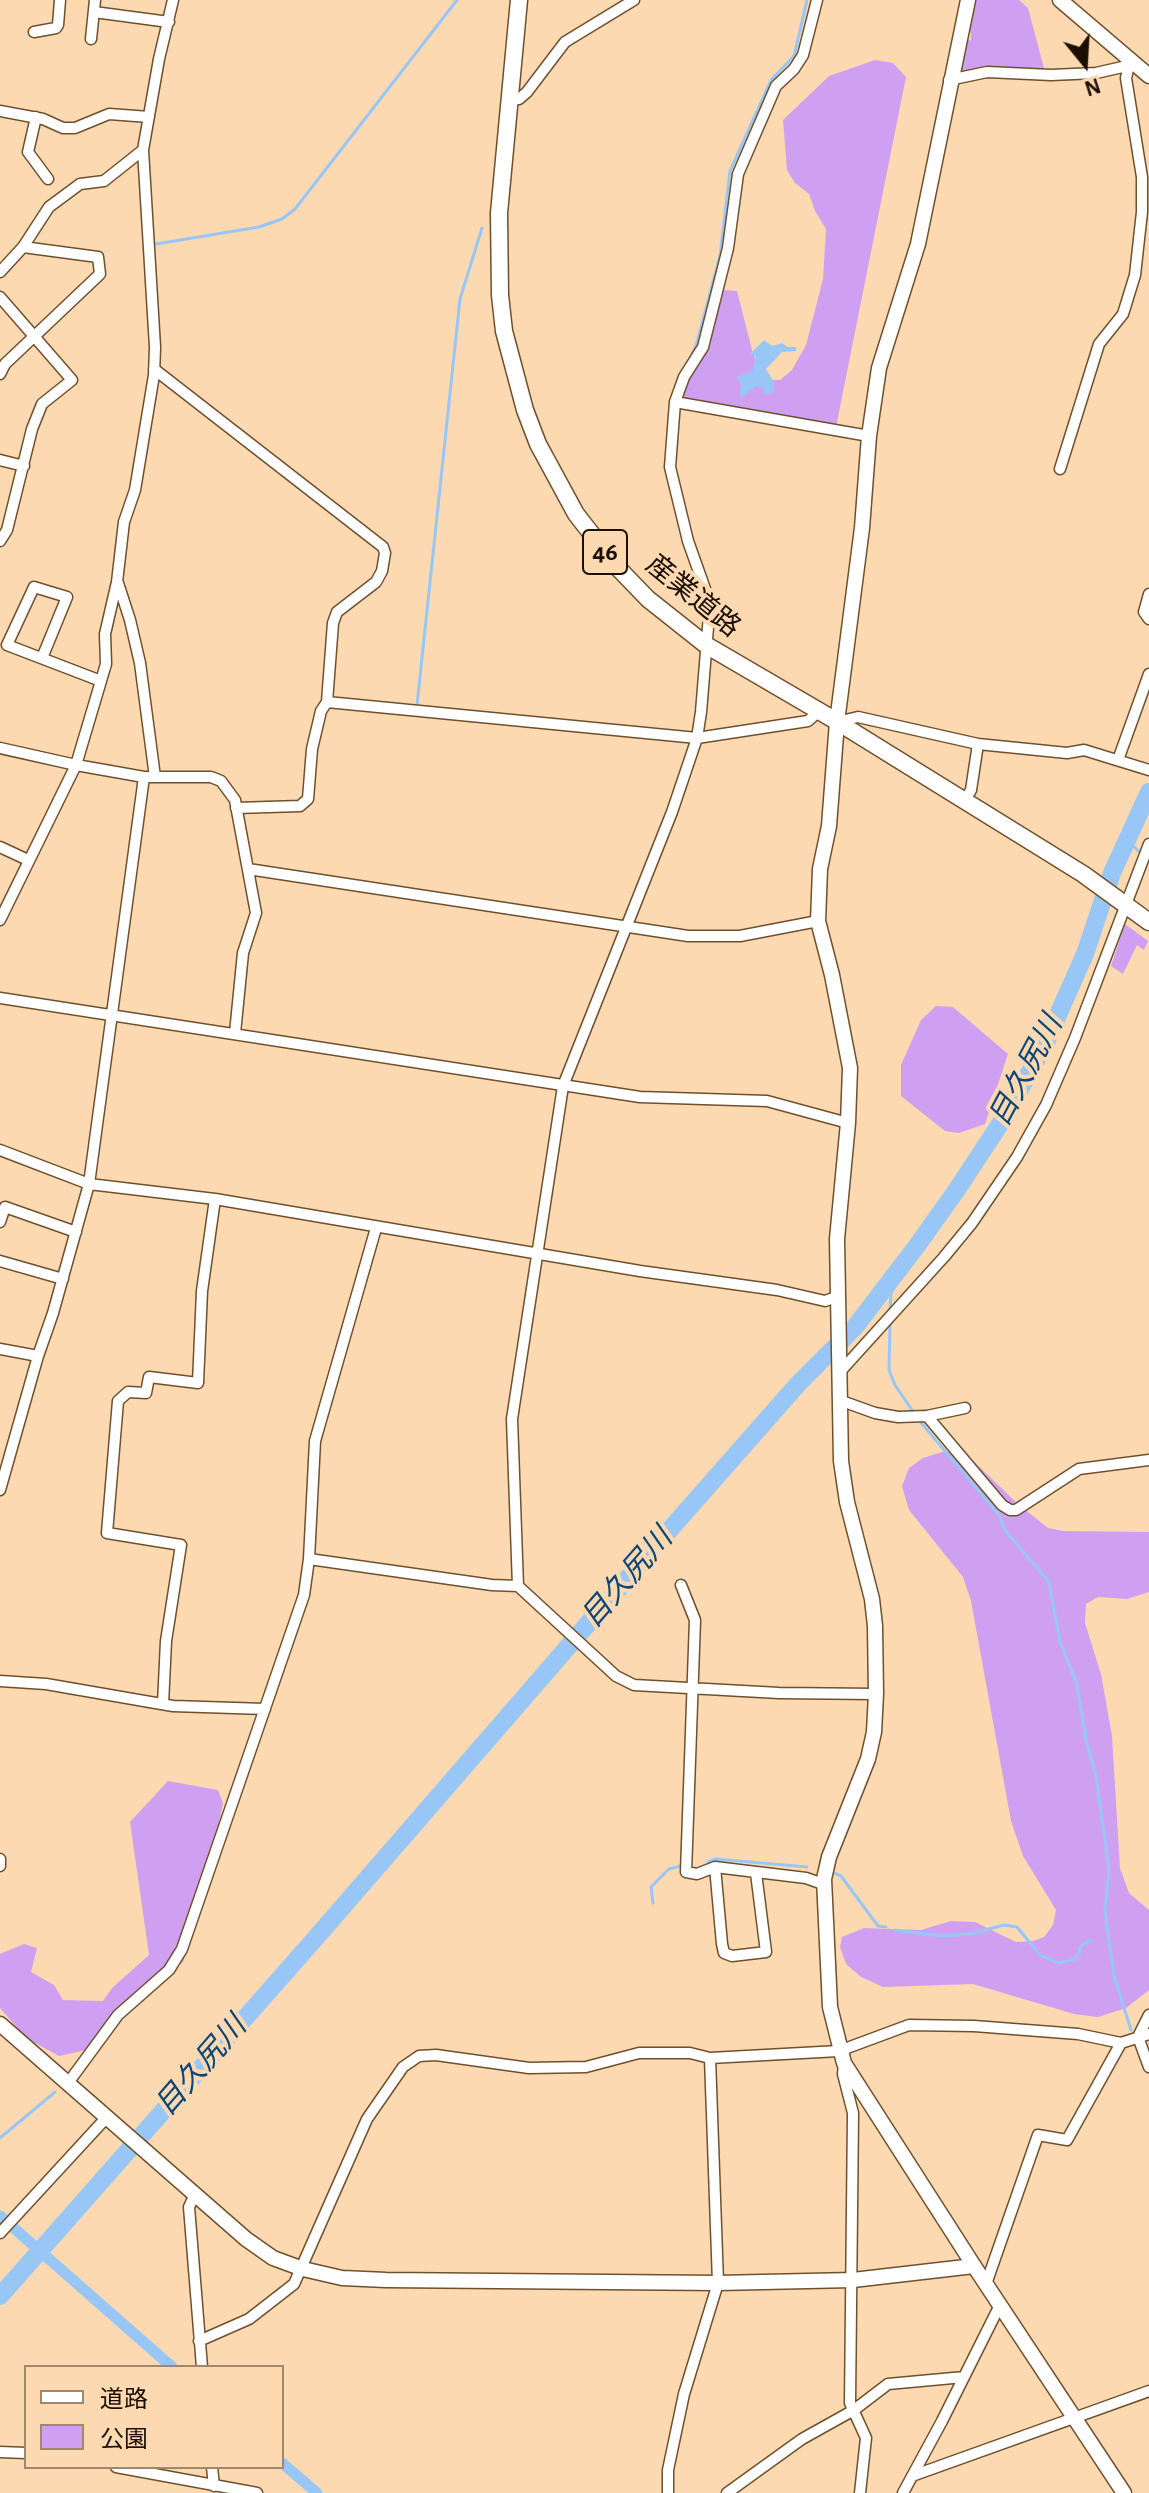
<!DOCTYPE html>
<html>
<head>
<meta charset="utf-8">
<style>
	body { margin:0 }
	#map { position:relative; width:1149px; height:2493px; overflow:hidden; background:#fcd9b1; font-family:"Alegreya Sans","Noto Sans JP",sans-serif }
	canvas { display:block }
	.legend { position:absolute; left:24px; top:2365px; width:260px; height:104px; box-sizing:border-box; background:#fcd9b1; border:2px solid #a2886b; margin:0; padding:10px 14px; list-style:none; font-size:24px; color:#1a0f02 }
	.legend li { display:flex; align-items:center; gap:16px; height:40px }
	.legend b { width:40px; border:2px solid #a2886b }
	.north { position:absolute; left:1045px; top:24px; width:80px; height:80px; -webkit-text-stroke:6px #fcd9b1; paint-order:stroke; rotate:162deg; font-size:22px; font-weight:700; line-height:32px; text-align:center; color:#1a0f02 }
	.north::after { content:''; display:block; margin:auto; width:28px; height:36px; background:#1a0f02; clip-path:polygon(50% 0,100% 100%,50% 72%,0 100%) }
</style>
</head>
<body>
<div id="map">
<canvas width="1149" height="2493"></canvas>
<ul class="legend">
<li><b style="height:10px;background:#fff"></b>道路</li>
<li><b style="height:22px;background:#cfa0f1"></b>公園</li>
</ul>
<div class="north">N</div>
</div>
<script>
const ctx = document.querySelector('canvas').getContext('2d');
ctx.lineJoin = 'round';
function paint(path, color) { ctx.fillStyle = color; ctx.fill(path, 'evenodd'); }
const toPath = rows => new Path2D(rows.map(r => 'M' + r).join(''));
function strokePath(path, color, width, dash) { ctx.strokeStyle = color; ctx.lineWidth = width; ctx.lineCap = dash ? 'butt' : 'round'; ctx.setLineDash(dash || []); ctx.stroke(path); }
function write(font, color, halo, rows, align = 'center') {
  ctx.font = font + ' "Alegreya Sans","Noto Sans JP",sans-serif'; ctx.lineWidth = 8; ctx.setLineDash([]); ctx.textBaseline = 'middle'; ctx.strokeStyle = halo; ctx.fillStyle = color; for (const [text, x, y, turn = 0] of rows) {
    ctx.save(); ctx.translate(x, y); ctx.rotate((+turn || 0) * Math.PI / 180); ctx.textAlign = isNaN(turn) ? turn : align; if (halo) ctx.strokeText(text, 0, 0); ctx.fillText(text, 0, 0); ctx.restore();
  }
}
paint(toPath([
	[973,0,1019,0,1028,8,1045,72,956,75,964,41,971,40,971,33,966,31],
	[875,60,893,63,906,77,836,427,680,398,680,377,706,320,724,290,737,291,753,354,766,380,780,380,792,370,806,345,823,279,826,229,815,211,809,194,795,183,787,170,783,120,829,76],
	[1125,924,1148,941,1144,950,1137,945,1123,974,1111,966],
	[936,1006,953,1007,1008,1054,985,1124,959,1133,945,1131,901,1096,901,1065,921,1020],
	[945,1451,966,1454,1019,1505,1048,1528,1063,1531,1149,1532,1149,1592,1127,1599,1098,1597,1086,1604,1085,1623,1101,1674,1112,1736,1120,1868,1129,1893,1149,1910,1149,1990,1126,2008,1098,2017,1074,2014,973,1984,883,1987,861,1977,846,1964,840,1947,842,1937,864,1928,921,1930,951,1921,975,1922,1016,1942,1033,1941,1044,1937,1053,1925,1056,1910,1023,1856,1011,1821,971,1601,963,1577,909,1510,902,1486,909,1468,923,1458],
	[168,1781,218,1790,223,1803,203,1898,183,1962,133,2002,86,2050,59,2056,26,2038,0,2008,0,1954,24,1944,37,1948,31,1972,54,1985,63,2000,103,2001,112,1988,149,1955,130,1822]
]), '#cfa0f1');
paint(toPath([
	[764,340,772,346,782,343,788,347,796,347,796,351,782,352,766,369,774,382,774,391,765,395,763,388,756,386,743,397,740,396,741,385,737,376,752,372,756,357,750,354]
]), '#98c7f7');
strokePath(toPath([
	[156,244,259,227,282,219,295,209,457,0],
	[696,346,720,256,730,171,771,80,794,56,807,0],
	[417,705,460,299,482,228],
	[1127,840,1149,861],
	[890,1312,892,1278],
	[890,1324,889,1370,895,1385,914,1413],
	[918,1419,999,1515,1005,1530,1049,1582,1060,1642,1077,1684,1086,1740,1096,1776,1109,1869,1105,1911,1114,1976,1131,2030],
	[708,1862,716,1859,807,1867],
	[834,1873,841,1876,878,1926,886,1927],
	[653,1903,651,1887,669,1869,681,1866],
	[895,1930,942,1936,971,1934,1004,1925,1017,1927,1040,1955,1058,1963,1075,1959,1080,1952,1079,1948,1090,1940],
	[0,2138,55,2092]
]), '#98c7f7', 3);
strokePath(toPath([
	[0,2216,172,2367],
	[282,2463,317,2493]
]), '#98c7f7', 11);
strokePath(toPath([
	[0,2296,320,1933,658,1543,798,1384,855,1327,916,1247,956,1191,1006,1115,1045,1044,1085,954,1112,873,1149,792]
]), '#98c7f7', 18);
const street = toPath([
	[94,12,169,22],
	[34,32,56,28,58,25,60,0],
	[91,39,95,0],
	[949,80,987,72,1051,75,1096,73,1127,66],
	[510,100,519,99,527,92,565,42,634,0],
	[0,111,43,119,63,128,75,128,109,114,149,117],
	[36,117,28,152,48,179],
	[0,272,23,247,49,207,80,184,104,181,143,150],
	[0,297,72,380,42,404,32,429,7,530,0,541],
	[154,369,383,547,385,553,382,571,376,582,337,612,333,623,327,702,321,711,312,749,308,799,300,806,236,808],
	[0,374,5,364,100,274,98,257,23,247],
	[675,402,869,436],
	[0,460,24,466],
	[1060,469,1099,344,1123,314,1135,275,1142,212,1142,177,1126,78,1130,61],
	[118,583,130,620,140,663,155,777],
	[1149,594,1144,612,1149,619],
	[42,658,67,597,34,587,7,645,101,681],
	[327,702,697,738,808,721,819,711],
	[837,722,858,717,978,744,1067,753,1084,750,1149,770],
	[0,748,76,765,144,777,211,777,221,781,235,800,256,913,243,953,235,1033],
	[1118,760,1149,674],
	[964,802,971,790,978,744],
	[0,847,28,860],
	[248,869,688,936,740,936,818,921],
	[0,920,76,765,106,664,105,634,117,582,124,522,135,490,154,375,155,347,143,150,159,59,173,0],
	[0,998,640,1097,767,1101,848,1123],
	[0,1150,89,1184,215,1199,640,1271,777,1290,825,1301,836,1297],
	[0,1222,5,1207,76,1232],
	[0,1261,63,1279],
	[0,1349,38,1356],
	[839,1373,944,1257,972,1223,1017,1157,1046,1105,1075,1038,1149,844],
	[839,1400,875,1413,898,1417,927,1416,965,1408],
	[927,1416,1002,1505,1010,1510,1016,1510,1079,1469,1149,1460],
	[0,1490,38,1356,53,1313,89,1184,144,777],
	[309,1559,492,1585,518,1586,616,1676,634,1685,779,1693,876,1694],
	[681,1585,695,1620,686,1872,697,1874,715,1867,806,1878,823,1884],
	[518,1586,512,1419,563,1086,672,812,697,738,701,712,710,603,688,541,670,467,675,402,684,377,703,347,728,248,738,174,776,86,794,69,803,55,817,0],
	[0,1681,46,1684,173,1706,265,1709],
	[163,1704,166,1641,181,1545,107,1533,118,1401,128,1392,146,1393,149,1377,198,1383,202,1291,215,1199],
	[0,1859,0,1866],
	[715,1867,722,1944,724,1953,732,1956,766,1952,756,1873],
	[1149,2015,1138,2037,1149,2067],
	[844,2063,843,2074,853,2113,850,2403,866,2438,860,2493],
	[68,2083,118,2015,169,1970,182,1949,304,1595,309,1559,315,1441,376,1228],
	[195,2194,189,2207,202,2367],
	[0,2233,107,2117],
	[986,2284,1038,2135,1067,2140,1121,2043],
	[199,2341,249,2319,294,2284,367,2119,403,2067,419,2056,436,2055,529,2068,586,2067,639,2053,690,2053,710,2058,839,2051,909,2025,974,2026,1078,2034,1121,2043,1149,2034],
	[0,2452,26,2453],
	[116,2467,257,2493],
	[212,2467,214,2486],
	[912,2476,1149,2391],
	[668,2493,668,2470,684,2394,718,2283,710,2058],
	[727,2493,802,2439,854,2410,888,2384,964,2377],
	[903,2493,942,2421,1000,2305]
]);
const secondary = toPath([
	[968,0,918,244,879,368,869,436,862,528,837,722,829,826,820,869,818,921,832,975,850,1068,848,1123,837,1239,841,1461,847,1502,872,1599,875,1626,876,1694,874,1732,868,1759,829,1857,824,1879,830,2007,844,2063,974,2266,1124,2493],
	[1060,0,1149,76],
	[0,2024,246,2239,273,2258,303,2269,342,2278,386,2280,718,2283,853,2280,974,2266]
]);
const primary = toPath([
	[519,0,499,213,500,295,504,331,525,410,538,444,576,514,619,569,648,599,706,645,831,718,1083,874,1149,922]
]);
strokePath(street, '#6e502c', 13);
strokePath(secondary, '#6e502c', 17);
strokePath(primary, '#6e502c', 19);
strokePath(street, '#fff', 10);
strokePath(secondary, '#fff', 14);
strokePath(primary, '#fff', 16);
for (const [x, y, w] of [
	[605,552,44]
]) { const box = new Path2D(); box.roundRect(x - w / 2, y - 22, w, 44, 6); ctx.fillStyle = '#fcd9b1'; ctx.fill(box); strokePath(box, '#1a0f02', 2); }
write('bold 26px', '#1a0f02', null, [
	["46",605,552]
]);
write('28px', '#1a0f02', '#fcd9b1', [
	["産業道路",693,596,39]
]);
write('italic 30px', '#0a4678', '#fcd9b1', [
	["目久尻川",1026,1071,-62],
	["目久尻川",627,1578,-49],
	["目久尻川",201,2066,-49]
]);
</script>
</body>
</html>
